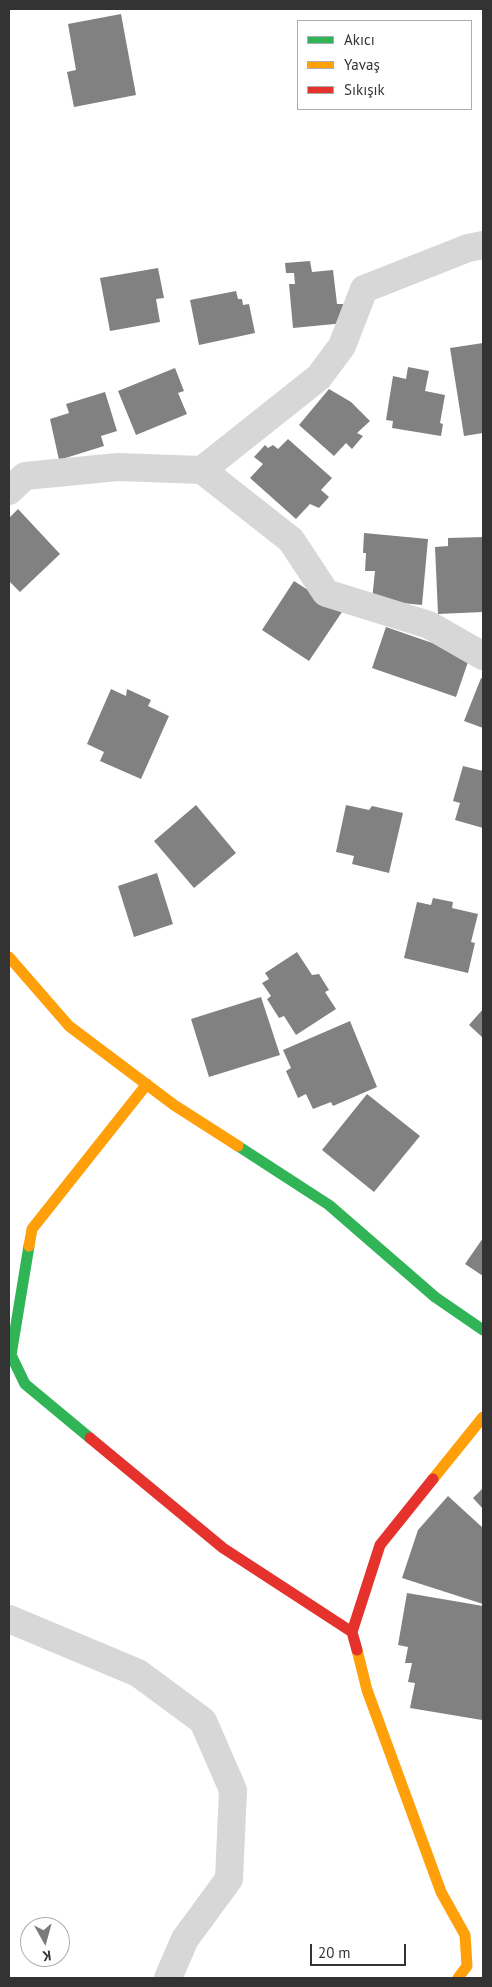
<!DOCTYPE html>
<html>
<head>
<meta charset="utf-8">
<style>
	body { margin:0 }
	#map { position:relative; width:492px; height:1987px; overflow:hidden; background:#fff; font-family:"PT Sans",sans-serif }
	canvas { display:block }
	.frame { position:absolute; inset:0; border:10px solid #333; pointer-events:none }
	.legend { position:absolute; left:297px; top:20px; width:175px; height:90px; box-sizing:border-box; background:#fff; border:1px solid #adadad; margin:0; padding:6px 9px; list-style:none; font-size:15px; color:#333 }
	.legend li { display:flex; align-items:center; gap:10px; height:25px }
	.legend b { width:25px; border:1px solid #adadad }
	.north { position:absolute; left:20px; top:1917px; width:50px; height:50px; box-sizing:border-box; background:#fff; border:1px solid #adadad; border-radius:50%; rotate:173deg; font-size:14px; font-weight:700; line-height:20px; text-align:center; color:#333 }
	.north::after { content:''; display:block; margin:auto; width:18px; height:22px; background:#7a7a7a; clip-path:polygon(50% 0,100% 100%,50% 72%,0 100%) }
	.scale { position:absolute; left:310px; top:1944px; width:96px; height:22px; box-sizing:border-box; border:2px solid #333; border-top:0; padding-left:6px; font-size:15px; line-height:18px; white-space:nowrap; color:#333; -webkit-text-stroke:4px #fff; paint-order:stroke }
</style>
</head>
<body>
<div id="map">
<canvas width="492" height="1987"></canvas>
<div class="frame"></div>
<ul class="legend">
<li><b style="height:6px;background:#30b455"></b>Akıcı</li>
<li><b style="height:6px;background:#ff9f0a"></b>Yavaş</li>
<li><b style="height:6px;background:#e5322d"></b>Sıkışık</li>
</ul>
<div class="north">K</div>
<div class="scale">20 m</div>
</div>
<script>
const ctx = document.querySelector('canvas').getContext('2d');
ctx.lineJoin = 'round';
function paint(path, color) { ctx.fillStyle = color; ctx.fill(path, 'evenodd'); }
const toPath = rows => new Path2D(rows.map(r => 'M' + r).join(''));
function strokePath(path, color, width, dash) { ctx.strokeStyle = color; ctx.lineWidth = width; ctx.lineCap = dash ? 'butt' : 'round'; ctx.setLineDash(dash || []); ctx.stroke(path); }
paint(toPath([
	[121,14,136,95,74,107,67,72,76,70,68,24],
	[310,261,312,272,333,270,337,304,343,304,345,323,293,328,289,284,295,284,294,273,286,273,285,263],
	[158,268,164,298,156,299,160,322,110,331,100,278],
	[236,291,238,299,242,299,243,305,249,304,255,333,199,345,190,300],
	[483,343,483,433,464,436,450,348],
	[408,367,429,371,425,391,445,395,440,423,443,424,441,436,392,428,393,421,386,420,393,376,406,379],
	[175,368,184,391,178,393,187,414,136,435,118,391],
	[329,389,351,402,370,421,357,433,363,436,352,449,346,443,334,456,299,425],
	[105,392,117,431,101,436,104,446,59,460,50,419,69,413,66,404],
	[288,439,332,478,321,490,329,497,319,508,310,504,296,519,250,478,263,464,254,457,265,445,268,448,273,445,278,449],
	[18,509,60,554,20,592,9,581,9,518],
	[364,533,428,539,422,605,372,600,375,571,365,571,366,553,363,553],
	[483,537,483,612,438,614,435,547,448,546,448,538],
	[294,581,342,612,309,661,262,630],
	[386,627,470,656,456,697,372,668],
	[481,678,483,679,483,728,464,721],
	[111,689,126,696,127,689,151,700,148,706,169,716,141,779,100,761,104,752,87,744],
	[463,766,483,771,483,828,455,820,460,803,453,801],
	[196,805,236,853,194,888,154,841],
	[346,805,369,810,372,806,403,813,389,873,352,864,354,856,336,852],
	[157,873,173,924,134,937,118,886],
	[433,898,453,902,452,908,478,914,471,942,475,943,468,973,404,958,417,902,431,905],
	[297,952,312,975,319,974,329,990,325,992,336,1009,296,1035,284,1016,279,1018,267,999,271,996,262,983,269,979,265,973],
	[261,997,280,1055,209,1077,191,1019],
	[483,1009,483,1038,469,1025],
	[350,1021,377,1087,333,1106,331,1102,313,1109,306,1094,298,1098,286,1071,291,1068,283,1050],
	[367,1094,420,1136,374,1192,322,1150],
	[483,1238,483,1276,465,1264],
	[483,1488,483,1509,473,1498],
	[448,1496,483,1528,483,1604,402,1578,418,1530],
	[407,1593,483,1606,482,1720,410,1708,415,1683,408,1682,412,1663,405,1663,408,1647,398,1645]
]), '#818181');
strokePath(toPath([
	[202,470,291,540,326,593,429,625,483,656],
	[9,491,25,476,118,467,202,470,319,377,342,346,364,289,468,248,483,245],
	[9,1619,138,1673,203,1721,233,1790,229,1879,185,1939,168,1978]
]), '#d7d7d7', 28);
strokePath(toPath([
	[238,1146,329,1205,435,1297,483,1330],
	[29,1246,11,1355,25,1384,90,1438]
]), '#30b455', 11);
strokePath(toPath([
	[9,957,69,1026,174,1105,238,1146],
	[29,1246,32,1229,147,1084],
	[433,1479,483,1417],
	[357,1650,367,1690,441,1892,465,1935,467,1966,458,1978]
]), '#ff9f0a', 11);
strokePath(toPath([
	[90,1438,223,1548,352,1632],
	[357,1650,352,1632,380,1545,433,1479]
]), '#e5322d', 11);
</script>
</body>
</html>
